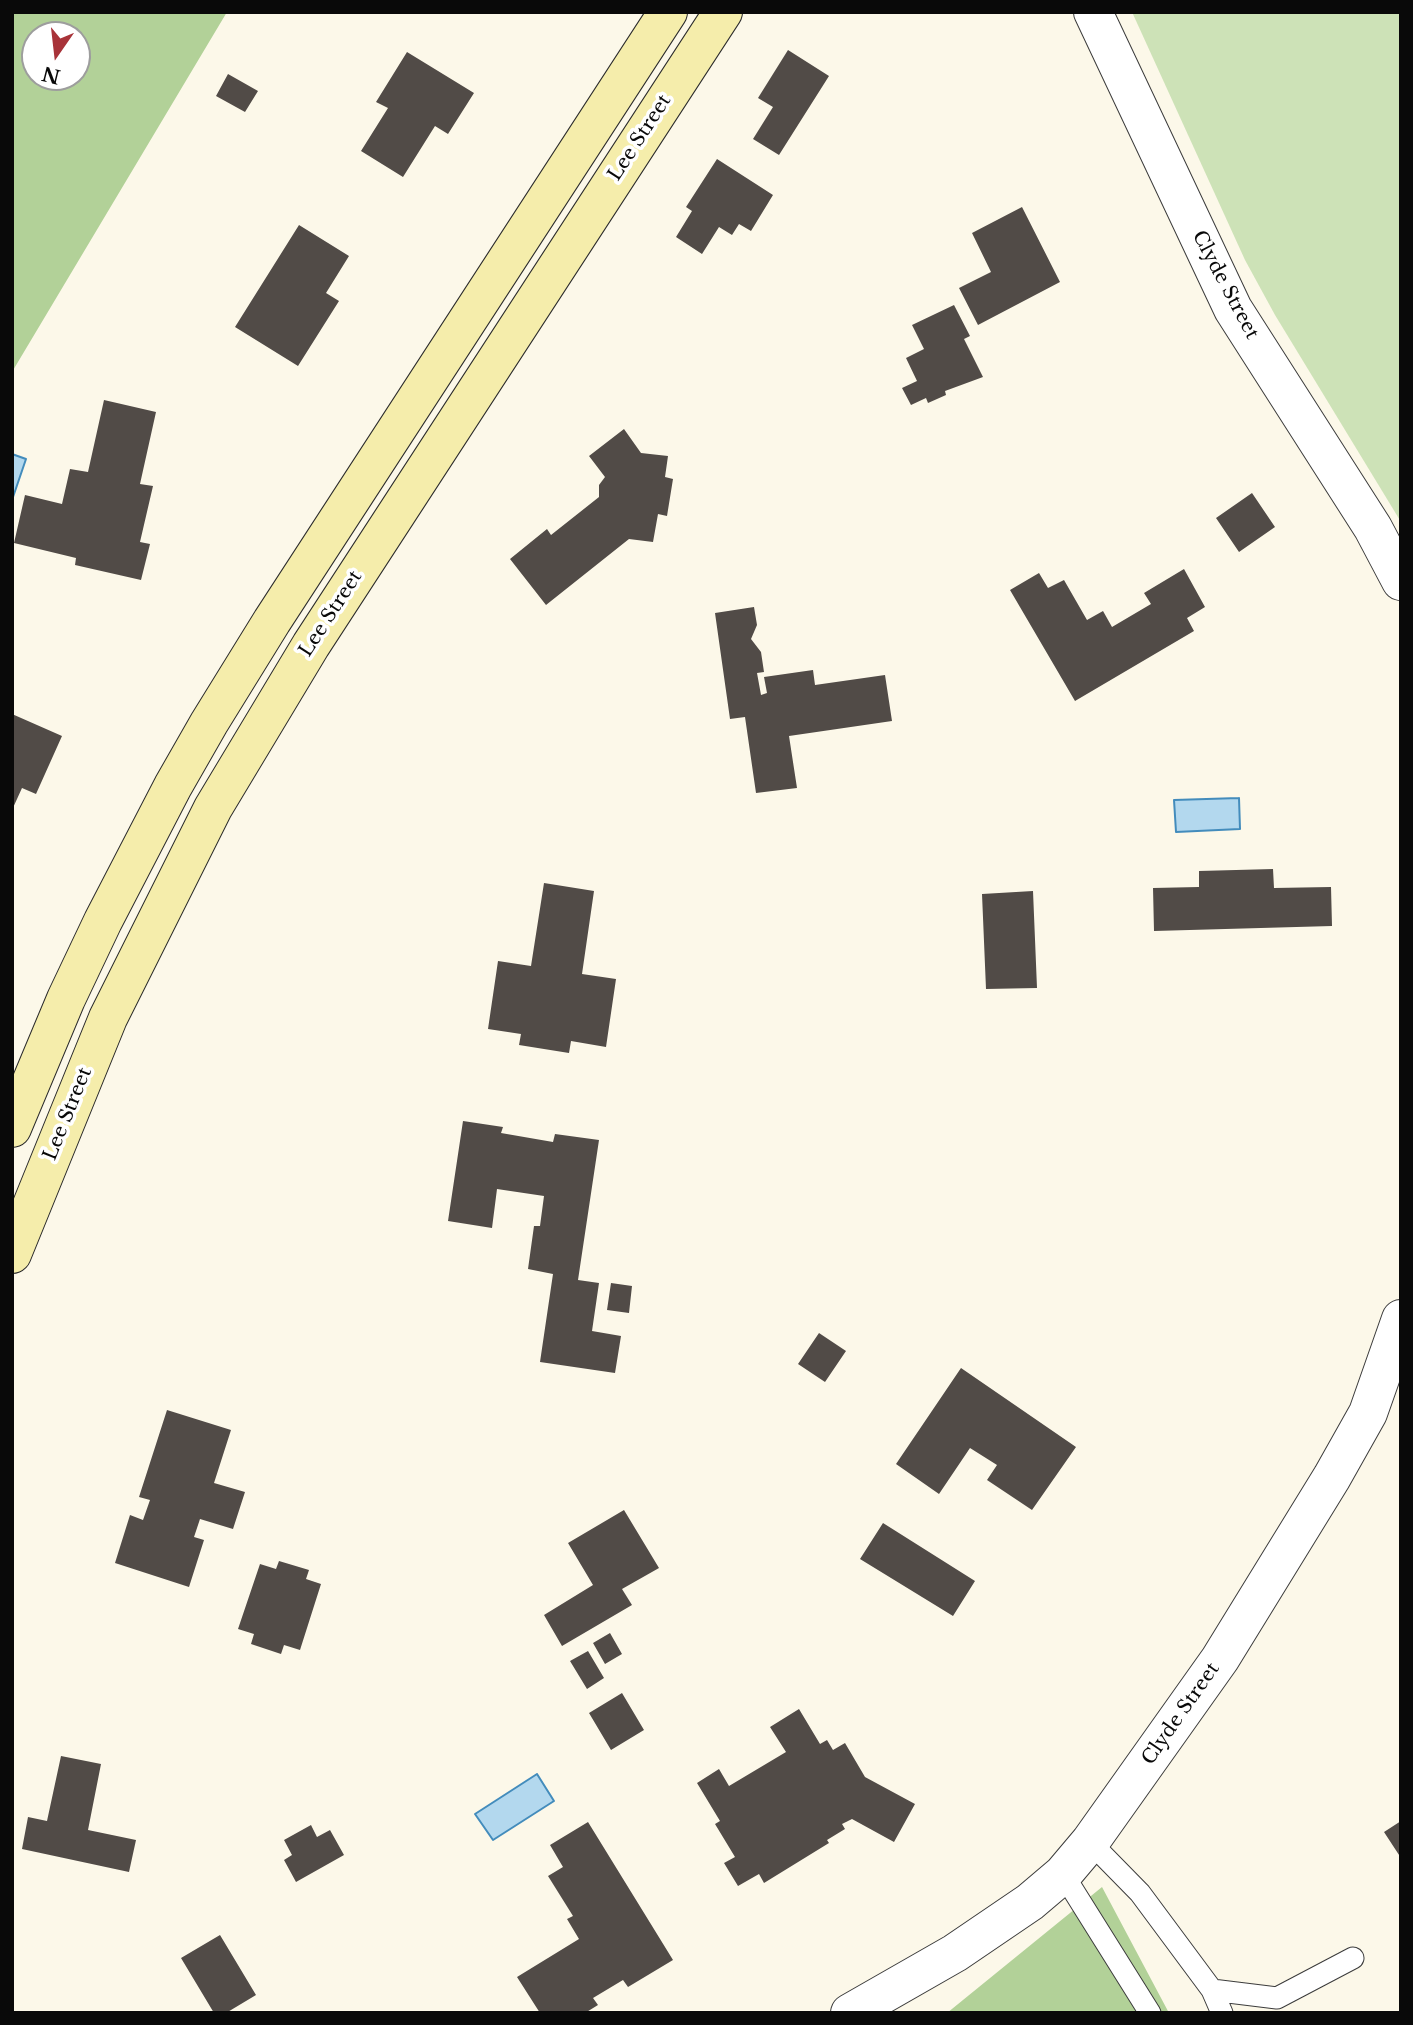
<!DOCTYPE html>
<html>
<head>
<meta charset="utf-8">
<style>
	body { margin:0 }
	#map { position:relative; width:1413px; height:2025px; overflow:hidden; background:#fcf8e9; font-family:"Libre Baskerville",serif }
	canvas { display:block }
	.frame { position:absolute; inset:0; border:14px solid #090909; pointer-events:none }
	.north { position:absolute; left:21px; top:21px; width:70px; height:70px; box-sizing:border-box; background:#fff; border:2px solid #9d9d9d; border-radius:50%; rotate:194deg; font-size:19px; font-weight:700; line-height:28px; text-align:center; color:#090909 }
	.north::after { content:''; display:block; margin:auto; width:24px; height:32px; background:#a83339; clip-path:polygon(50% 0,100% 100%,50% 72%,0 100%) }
</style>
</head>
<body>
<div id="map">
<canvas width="1413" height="2025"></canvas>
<div class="frame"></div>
<div class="north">N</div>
</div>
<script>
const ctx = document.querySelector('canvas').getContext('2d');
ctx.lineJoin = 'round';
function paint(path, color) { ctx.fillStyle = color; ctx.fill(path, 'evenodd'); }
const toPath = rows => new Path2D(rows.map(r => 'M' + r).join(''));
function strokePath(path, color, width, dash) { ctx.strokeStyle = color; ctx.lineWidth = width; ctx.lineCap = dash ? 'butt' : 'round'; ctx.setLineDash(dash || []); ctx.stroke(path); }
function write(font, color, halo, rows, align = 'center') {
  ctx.font = font + ' "Libre Baskerville",serif'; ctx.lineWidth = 7; ctx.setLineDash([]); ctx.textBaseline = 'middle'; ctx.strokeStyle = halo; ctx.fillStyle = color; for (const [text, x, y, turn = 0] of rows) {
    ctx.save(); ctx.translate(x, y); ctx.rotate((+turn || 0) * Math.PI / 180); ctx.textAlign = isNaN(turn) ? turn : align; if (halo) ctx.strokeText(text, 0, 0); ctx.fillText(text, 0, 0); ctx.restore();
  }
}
paint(toPath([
	[1132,12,1401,12,1401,522,1275,315,1245,260]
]), '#cde2b7');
paint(toPath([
	[12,12,227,12,12,372],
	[35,35,77,35,77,77,35,77],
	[1102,1887,1169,2013,947,2013]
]), '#b2d198');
const water = toPath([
	[12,454,26,459,12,500,12,454],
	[1239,798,1240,829,1176,832,1174,800,1239,798],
	[537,1774,554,1801,493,1840,475,1814,537,1774]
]);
paint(water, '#b3d8ee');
strokePath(water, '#438cbc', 2);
paint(toPath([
	[788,50,829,76,779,155,753,139,773,107,758,98],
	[407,52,474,93,448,134,435,126,403,177,361,151,388,108,376,102],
	[228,74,258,91,245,112,216,96],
	[717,159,773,195,751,231,739,224,732,235,719,227,702,254,676,237,692,211,686,207],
	[1022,207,1060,282,978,325,959,288,991,272,972,233],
	[299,225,349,256,326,293,339,301,298,366,235,327],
	[954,305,970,336,964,339,983,377,945,391,946,395,928,403,926,398,911,405,902,388,917,381,906,358,924,349,912,325],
	[104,400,156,412,140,484,153,486,140,542,150,544,141,580,75,565,76,558,14,543,25,495,62,504,70,469,88,472],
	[624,429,641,453,668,456,665,477,673,479,667,516,658,514,653,542,629,539,546,605,510,559,547,529,551,535,599,497,599,485,605,477,589,456],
	[1252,493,1275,527,1239,552,1216,518],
	[1184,569,1205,607,1187,618,1194,631,1075,701,1010,590,1039,573,1048,588,1064,580,1087,620,1103,611,1112,627,1151,604,1144,593],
	[754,607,757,625,751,639,761,652,764,672,757,673,761,695,767,693,764,677,813,670,815,685,885,675,892,721,789,736,797,788,756,793,745,717,730,719,715,613],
	[12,714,62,736,36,794,22,788,12,810],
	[1273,869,1274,888,1331,887,1332,926,1154,931,1153,888,1199,887,1199,871],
	[544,883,594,891,582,974,616,979,606,1047,571,1041,569,1053,519,1045,521,1034,488,1029,498,961,531,966],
	[1033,891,1037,988,986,989,982,894],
	[463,1121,503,1127,501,1133,553,1142,555,1134,599,1140,578,1280,599,1283,592,1331,621,1336,615,1373,540,1362,553,1274,528,1269,534,1226,540,1226,544,1196,497,1189,492,1228,448,1221],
	[611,1283,632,1286,629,1313,607,1310],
	[819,1333,846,1351,825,1382,798,1364],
	[961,1368,1076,1447,1032,1510,987,1480,997,1465,970,1448,939,1494,896,1464],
	[167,1410,231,1430,214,1483,245,1492,233,1529,200,1519,194,1537,204,1540,189,1587,115,1563,130,1515,143,1520,150,1500,139,1497],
	[624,1510,659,1568,622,1589,632,1605,562,1646,544,1615,593,1585,568,1543],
	[883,1523,975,1581,953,1616,860,1559],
	[279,1561,309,1570,306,1579,321,1584,300,1650,284,1645,281,1654,251,1644,254,1634,238,1629,260,1564,276,1569],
	[610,1633,622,1654,605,1664,593,1643],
	[588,1651,604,1678,587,1689,570,1661],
	[622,1693,644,1730,611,1750,589,1713],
	[799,1709,820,1744,827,1740,833,1750,845,1743,865,1777,915,1804,894,1842,852,1819,842,1824,845,1829,827,1840,829,1843,764,1883,759,1874,738,1886,724,1863,735,1857,715,1824,720,1821,697,1783,719,1769,729,1786,786,1752,770,1727],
	[61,1756,101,1764,88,1830,136,1840,129,1872,22,1849,28,1817,47,1821],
	[1401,1821,1401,1858,1384,1832],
	[588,1822,673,1960,628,1987,623,1980,593,1998,598,2005,585,2013,540,2013,517,1977,579,1939,567,1919,573,1916,548,1876,563,1867,550,1845],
	[311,1825,317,1837,330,1830,344,1855,296,1882,284,1860,292,1855,284,1840],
	[220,1935,256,1995,226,2013,214,2013,181,1958]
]), '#514b47');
const lane = toPath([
	[1090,1842,1140,1893,1212,1990,1277,1998,1353,1958],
	[1063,1874,1150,2013],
	[1212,1990,1222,2013]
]);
const street = toPath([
	[1093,12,1233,309,1373,528,1401,581],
	[850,2013,955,1953,1030,1902,1063,1874,1090,1842,1220,1659,1332,1477,1368,1413,1401,1319]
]);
const secondary = toPath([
	[12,1128,66,999,103,921,173,786,209,723,272,621,668,12],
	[12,1254,108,1018,213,808,311,645,723,12]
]);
strokePath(lane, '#3c3c3c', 23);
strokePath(street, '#3c3c3c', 40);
strokePath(secondary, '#2b2b2b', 40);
strokePath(lane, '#fff', 21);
strokePath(street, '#fff', 38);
strokePath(secondary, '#f5edab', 38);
write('19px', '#090909', '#fff', [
	["Lee Street",640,138,-57],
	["Clyde Street",1225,285,62],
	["Lee Street",331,614,-57],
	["Lee Street",68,1114,-68],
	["Clyde Street",1181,1714,-55]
]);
</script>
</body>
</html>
